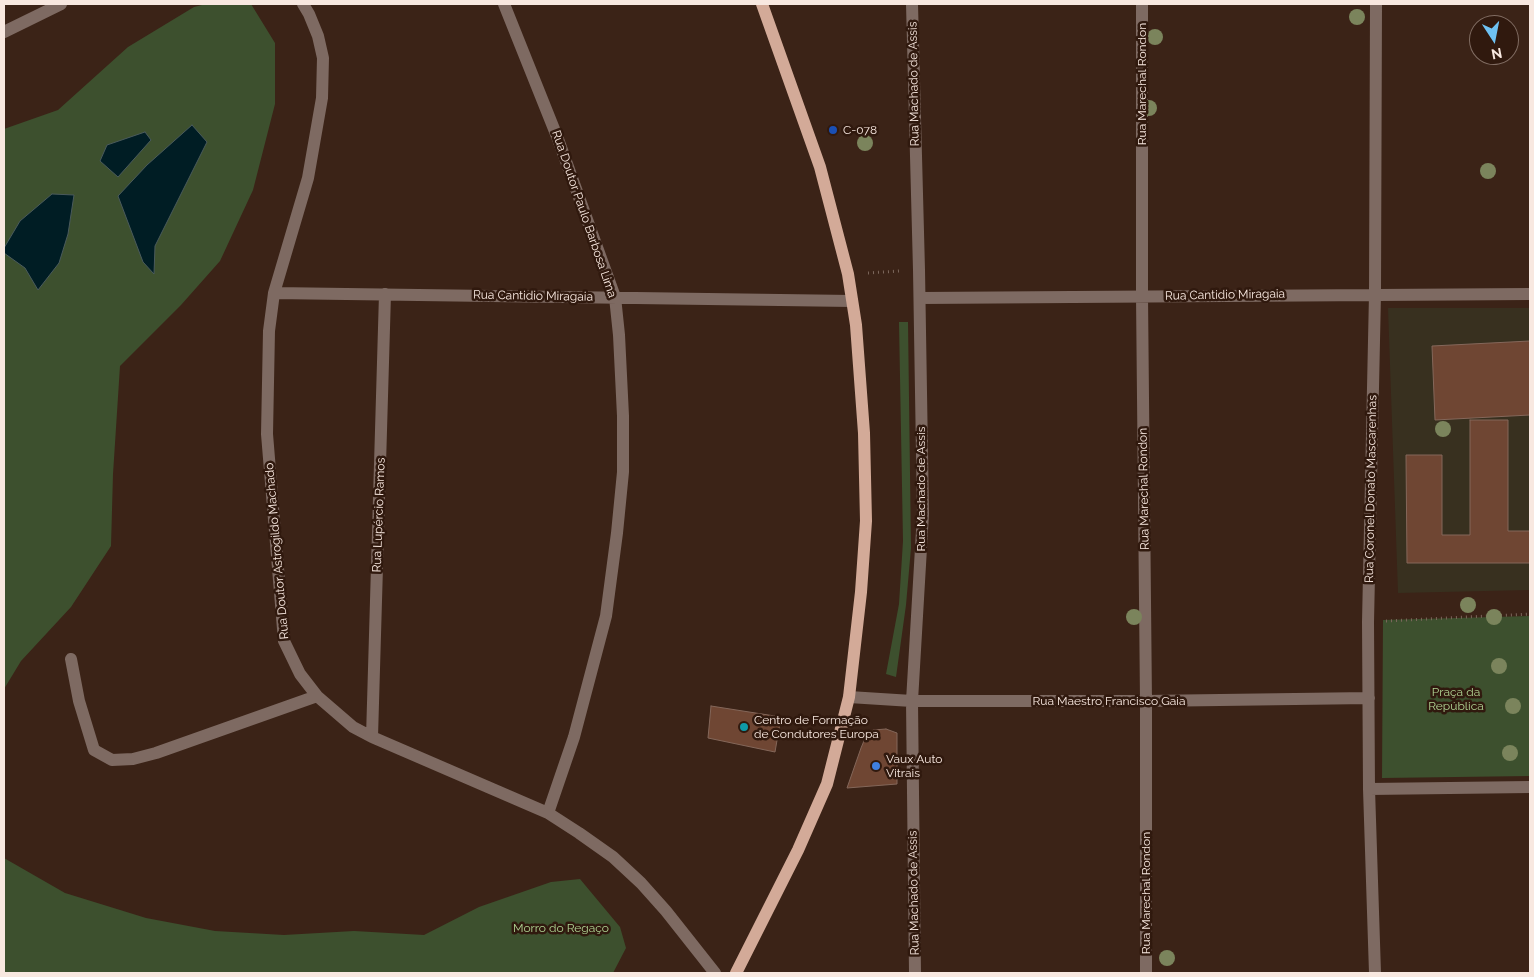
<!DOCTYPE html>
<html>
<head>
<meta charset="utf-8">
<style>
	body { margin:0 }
	#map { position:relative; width:1534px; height:977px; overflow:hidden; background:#3b2317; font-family:Raleway,sans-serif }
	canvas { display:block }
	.frame { position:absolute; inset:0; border:5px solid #f8e8e0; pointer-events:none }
	.north { position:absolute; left:1469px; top:15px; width:50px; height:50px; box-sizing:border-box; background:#30190e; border:1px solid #806c62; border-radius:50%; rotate:169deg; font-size:14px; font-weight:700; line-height:20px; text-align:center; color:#f8e8e0 }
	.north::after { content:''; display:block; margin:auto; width:18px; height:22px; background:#6ec2f3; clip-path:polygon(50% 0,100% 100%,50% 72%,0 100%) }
</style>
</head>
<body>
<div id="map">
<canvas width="1534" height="977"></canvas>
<div class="frame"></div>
<div class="north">N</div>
</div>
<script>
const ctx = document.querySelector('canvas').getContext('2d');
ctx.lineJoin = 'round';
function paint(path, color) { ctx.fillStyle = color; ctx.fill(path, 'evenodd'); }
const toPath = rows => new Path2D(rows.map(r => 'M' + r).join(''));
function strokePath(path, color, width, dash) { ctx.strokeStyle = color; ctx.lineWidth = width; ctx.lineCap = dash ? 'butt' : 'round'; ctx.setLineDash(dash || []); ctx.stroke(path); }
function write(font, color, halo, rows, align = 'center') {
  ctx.font = font + ' Raleway,sans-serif'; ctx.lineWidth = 5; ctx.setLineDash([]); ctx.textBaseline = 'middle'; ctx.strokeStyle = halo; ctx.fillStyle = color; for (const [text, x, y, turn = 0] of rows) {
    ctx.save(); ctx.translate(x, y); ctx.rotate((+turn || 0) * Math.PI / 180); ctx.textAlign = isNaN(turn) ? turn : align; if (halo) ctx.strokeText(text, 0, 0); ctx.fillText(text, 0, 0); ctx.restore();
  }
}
paint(toPath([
	[1388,308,1530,308,1530,590,1398,593]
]), '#38301f');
paint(toPath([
	[206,4,251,4,275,43,275,104,253,190,220,261,181,305,120,366,113,474,111,546,71,607,21,661,4,689,4,129,58,110,128,47,194,7],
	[899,322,908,322,911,548,906,605,896,677,886,674,899,604,903,541],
	[1530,616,1530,776,1382,778,1383,620],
	[4,858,65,893,146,918,215,931,284,935,354,931,424,935,479,907,551,882,580,879,620,927,626,948,613,973,4,973]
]), '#3d502e');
const water = toPath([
	[192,125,207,142,155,246,154,274,143,262,118,196,147,165,192,125],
	[145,132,151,140,118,177,100,161,107,145,145,132],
	[52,194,74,195,68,234,59,263,38,290,25,268,4,253,4,248,20,221,52,194]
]);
paint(water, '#001d24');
strokePath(water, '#4a5a5c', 1);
const building = toPath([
	[1530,341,1530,415,1435,420,1432,346,1530,341],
	[1470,420,1508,420,1508,531,1530,531,1530,563,1407,563,1406,455,1442,455,1442,535,1470,535,1470,420],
	[711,706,781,717,775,752,708,738,711,706],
	[886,729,897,733,897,784,847,788,861,748,866,736,873,730,886,729]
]);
paint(building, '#6f4633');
strokePath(building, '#84675a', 1);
strokePath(toPath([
	[868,273,899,271],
	[1386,621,1530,614]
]), '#7c675c', 3, [1, 4]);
strokePath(toPath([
	[303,4,309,14,318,36,323,58,322,98,308,178,274,293,269,331,267,434,284,641,300,674,317,696,353,727,372,737,548,813,579,833,613,857,641,883,666,911,715,973],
	[504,4,558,139,615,297,619,335,623,416,623,472,617,533,606,616,574,737,548,813],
	[912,4,919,270,923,514,912,701,915,973],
	[1142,4,1142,296,1146,701,1146,973],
	[4,32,61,4],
	[274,293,852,301],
	[920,298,1530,294],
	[71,659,79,701,94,750,112,760,133,759,156,753,317,696],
	[849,697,912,701,1146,701,1369,698],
	[372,737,385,294],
	[1369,789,1530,787],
	[1375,973,1369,789,1368,622,1375,294,1376,4]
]), '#7e6a62', 12);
strokePath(toPath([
	[736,973,798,850,827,784,849,697,861,592,866,521,864,433,856,325,848,274,820,167,762,4]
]), '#d3aa98', 12);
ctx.fillStyle = '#7b845c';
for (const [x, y] of [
	[1357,17],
	[1155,37],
	[1149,108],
	[865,143],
	[1488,171],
	[1443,429],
	[1468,605],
	[1134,617],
	[1494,617],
	[1499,666],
	[1513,706],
	[1510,753],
	[1167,958]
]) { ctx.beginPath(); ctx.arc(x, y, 8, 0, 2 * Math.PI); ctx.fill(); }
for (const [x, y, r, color] of [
	[833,130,5,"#1a4fb4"],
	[744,727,5,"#0f9aa8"],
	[876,766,5,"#3f7fe0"]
]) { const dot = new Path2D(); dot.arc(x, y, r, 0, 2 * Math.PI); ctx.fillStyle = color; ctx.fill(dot); strokePath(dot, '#30190e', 2); }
write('12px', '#f8e8e0', '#30190e', [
	["Rua Machado de Assis",914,84,-91],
	["Rua Marechal Rondon",1142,84,-90],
	["Rua Doutor Paulo Barbosa Lima",584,214,71],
	["Rua Cantidio Miragaia",1225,295,-1],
	["Rua Cantidio Miragaia",533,296,1],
	["Rua Machado de Assis",921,489,-90],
	["Rua Marechal Rondon",1144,489,-91],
	["Rua Coronel Donato Mascarenhas",1371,489,-89],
	["Rua Lupércio Ramos",379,515,-88],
	["Rua Doutor Astrogildo Machado",277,551,-95],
	["Rua Maestro Francisco Gaia",1109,701],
	["Rua Machado de Assis",914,893,-91],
	["Rua Marechal Rondon",1146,893,-90]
]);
write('12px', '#f8e8e0', '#30190e', [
	["C-078",843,130],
	["Centro de Formação",754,720],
	["de Condutores Europa",754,734],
	["Vaux Auto",886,759],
	["Vitrais",886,773]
], 'left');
write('12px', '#b0d494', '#30190e', [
	["Praça da",1456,692],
	["República",1456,706],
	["Morro do Regaço",561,928]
]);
</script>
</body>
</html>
